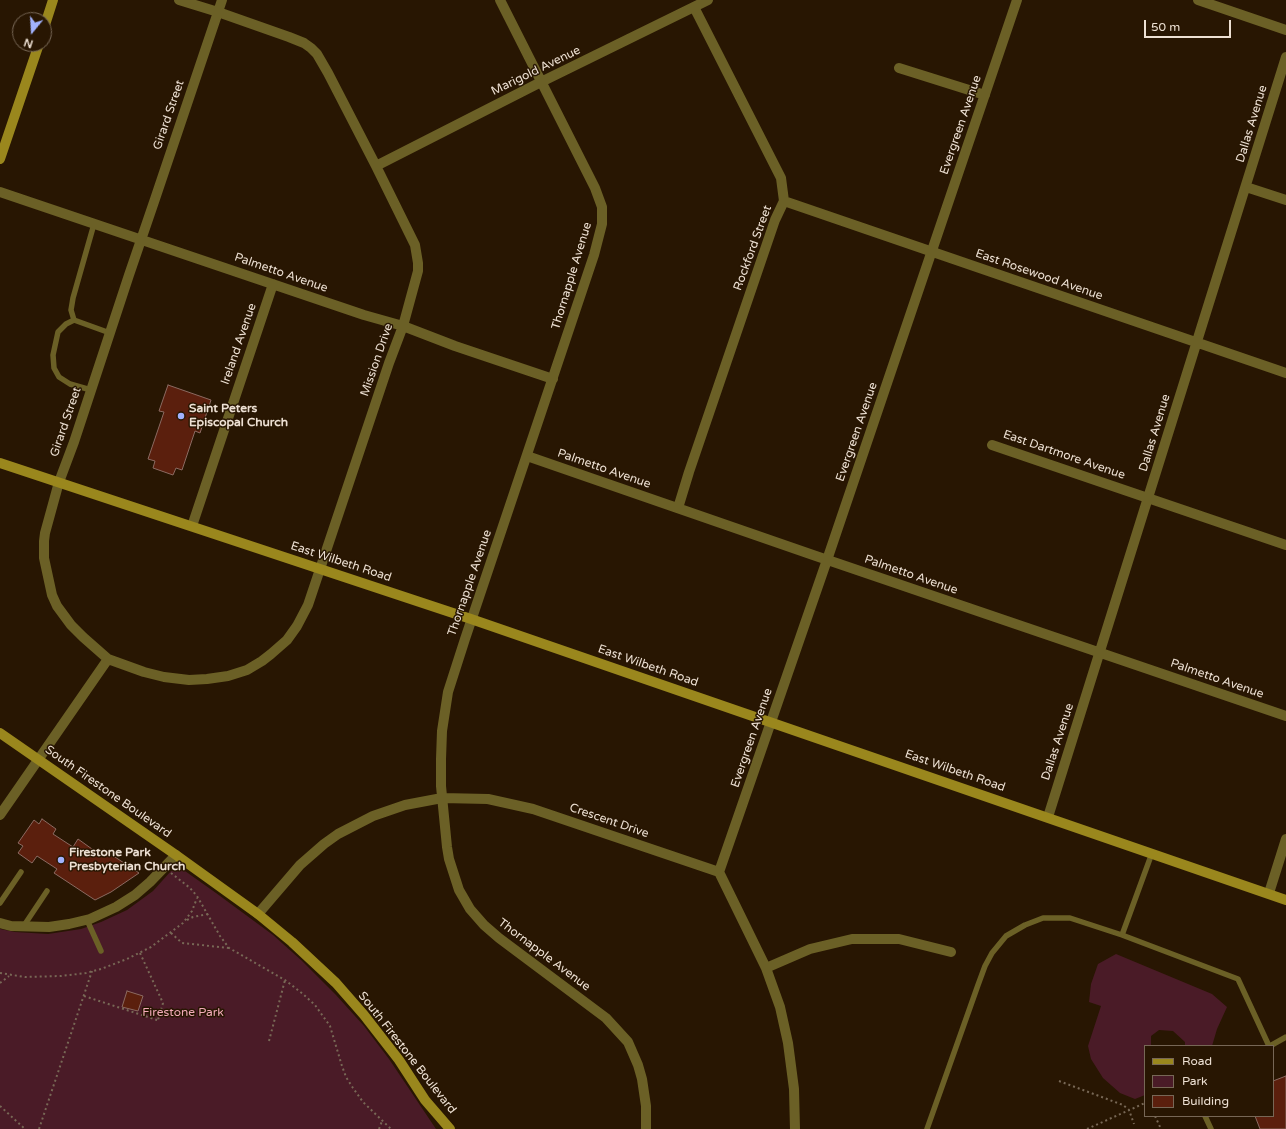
<!DOCTYPE html>
<html>
<head>
<meta charset="utf-8">
<style>
	body { margin:0 }
	#map { position:relative; width:1286px; height:1129px; overflow:hidden; background:#281602; font-family:"Varela Round",sans-serif }
	canvas { display:block }
	.legend { position:absolute; left:1144px; top:1045px; width:130px; height:72px; box-sizing:border-box; background:#281602; border:1px solid #776756; margin:0; padding:5px 7px; list-style:none; font-size:12px; color:#ede0d3 }
	.legend li { display:flex; align-items:center; gap:8px; height:20px }
	.legend b { width:20px; border:1px solid #776756 }
	.north { position:absolute; left:12px; top:12px; width:40px; height:40px; box-sizing:border-box; background:#281602; border:1px solid #776756; border-radius:50%; rotate:198deg; font-size:11px; font-weight:700; line-height:16px; text-align:center; color:#ede0d3 }
	.north::after { content:''; display:block; margin:auto; width:14px; height:18px; background:#a1b2fd; clip-path:polygon(50% 0,100% 100%,50% 72%,0 100%) }
	.scale { position:absolute; left:1144px; top:20px; width:87px; height:18px; box-sizing:border-box; border:2px solid #ede0d3; border-top:0; padding-left:5px; font-size:12px; line-height:14px; white-space:nowrap; color:#ede0d3; -webkit-text-stroke:3px #281602; paint-order:stroke }
</style>
</head>
<body>
<div id="map">
<canvas width="1286" height="1129"></canvas>
<ul class="legend">
<li><b style="height:5px;background:#9a871d"></b>Road</li>
<li><b style="height:11px;background:#4a1b27"></b>Park</li>
<li><b style="height:11px;background:#5b1f0d"></b>Building</li>
</ul>
<div class="north">N</div>
<div class="scale">50 m</div>
</div>
<script>
const ctx = document.querySelector('canvas').getContext('2d');
ctx.lineJoin = 'round';
function paint(path, color) { ctx.fillStyle = color; ctx.fill(path, 'evenodd'); }
const toPath = rows => new Path2D(rows.map(r => 'M' + r).join(''));
function strokePath(path, color, width, dash) { ctx.strokeStyle = color; ctx.lineWidth = width; ctx.lineCap = dash ? 'butt' : 'round'; ctx.setLineDash(dash || []); ctx.stroke(path); }
function write(font, color, halo, rows, align = 'center') {
  ctx.font = font + ' "Varela Round",sans-serif'; ctx.lineWidth = 3; ctx.setLineDash([]); ctx.textBaseline = 'middle'; ctx.strokeStyle = halo; ctx.fillStyle = color; for (const [text, x, y, turn = 0] of rows) {
    ctx.save(); ctx.translate(x, y); ctx.rotate((+turn || 0) * Math.PI / 180); ctx.textAlign = isNaN(turn) ? turn : align; if (halo) ctx.strokeText(text, 0, 0); ctx.fillText(text, 0, 0); ctx.restore();
  }
}
paint(toPath([
	[179,869,185,871,216,893,273,935,301,960,336,995,364,1026,389,1059,436,1129,0,1129,0,929,15,932,48,934,81,929,101,922,127,910,153,891,171,871],
	[1116,954,1212,994,1227,1007,1217,1029,1212,1046,1185,1046,1185,1042,1173,1031,1159,1030,1151,1036,1151,1046,1145,1046,1145,1095,1135,1099,1120,1093,1103,1078,1091,1059,1088,1046,1101,1006,1089,1002,1091,984,1098,964]
]), '#4a1b27');
const building = toPath([
	[168,385,211,400,200,433,195,431,182,470,176,468,173,475,153,468,155,461,148,459,164,412,159,411,168,385],
	[42,819,56,829,53,834,73,847,78,839,99,854,103,849,139,873,111,892,95,900,54,873,57,869,37,856,32,863,18,853,23,846,18,843,34,820,39,824,42,819],
	[127,991,143,996,138,1011,122,1007,127,991],
	[1286,1076,1286,1129,1260,1129,1255,1116,1273,1116,1273,1081,1286,1076]
]);
paint(building, '#5b1f0d');
strokePath(building, '#8b6a61', 1);
strokePath(toPath([
	[171,873,190,888,197,896,220,936,229,948,285,980,303,994,315,1005,330,1026,342,1066,346,1077,353,1088,363,1102,391,1129],
	[187,920,193,917,208,914],
	[171,933,182,943,229,948],
	[140,953,163,1003,158,1020],
	[0,973,25,977,61,976,86,973,101,969,127,959,151,947,183,923,192,911,197,898],
	[0,983,9,976],
	[84,996,160,1021],
	[269,1041,285,980],
	[1059,1081,1123,1105,1129,1110,1134,1124],
	[0,1106,25,1129],
	[1155,1116,1161,1129],
	[39,1129,92,971],
	[379,1129,382,1121],
	[1087,1129,1145,1103]
]), '#786856', 2, [2, 3]);
strokePath(toPath([
	[74,320,71,310,73,298,94,224],
	[91,390,70,384,59,377,54,368,53,355,58,332,66,324,74,320,110,333],
	[0,903,21,872],
	[87,920,101,951],
	[23,927,47,891],
	[1122,935,1238,979,1269,1046],
	[1270,1046,1286,1037],
	[1205,1116,1211,1129],
	[927,1129,978,985,985,966,992,953,1006,936,1025,925,1043,918,1070,918,1122,935,1152,853]
]), '#6b6026', 5.5);
strokePath(toPath([
	[179,0,218,12,289,37,304,43,311,48,317,54,328,73,376,166,415,245,418,263,418,271,403,326,389,363,308,605,297,626,287,640,271,654,262,661,247,670,228,676,207,679,189,680,164,677,144,672,108,659,83,637,71,625,57,606,52,595,44,558,44,541,45,533,59,482,74,442,129,275,155,199,218,12,222,0],
	[500,0,595,188,602,207,602,224,594,255,465,639,448,692,442,731,441,759,441,786,447,847,449,859,459,890,470,909,484,925,499,938,606,1018,628,1042,638,1065,642,1079,646,1106,646,1129],
	[1198,0,1286,30],
	[899,68,985,95],
	[376,166,541,82,708,0],
	[1246,187,1286,200],
	[0,192,364,315,403,326,455,346,553,379],
	[784,201,1286,373],
	[992,445,1286,545],
	[527,456,813,555,1286,716],
	[678,508,689,472,775,220,784,201,781,178,694,7],
	[192,526,273,284],
	[0,815,108,659],
	[1048,817,1286,57],
	[719,872,827,560,1017,0],
	[1269,893,1286,839],
	[258,914,300,865,324,844,338,834,373,816,405,805,442,798,488,799,533,809,719,872,766,968,780,1007,788,1043,794,1089,795,1129],
	[0,923,11,926,49,927,69,924,90,919,116,907,135,895,150,882,176,855],
	[766,968,810,949,852,939,899,939,951,952]
]), '#6b6026', 10);
strokePath(toPath([
	[44,28,53,0],
	[0,159,39,44],
	[0,463,471,619,1286,900],
	[0,733,176,855,258,914,292,942,336,983,364,1015,399,1060,425,1100,450,1129]
]), '#9a871d', 10);
for (const [x, y, r, color] of [
	[181,416,4,"#a1b2fd"],
	[61,860,4,"#a1b2fd"]
]) { const dot = new Path2D(); dot.arc(x, y, r, 0, 2 * Math.PI); ctx.fillStyle = color; ctx.fill(dot); strokePath(dot, '#281602', 1.5); }
write('12px', '#ede0d3', '#281602', [
	["Marigold Avenue",536,71,-26],
	["Girard Street",169,115,-71],
	["Dallas Avenue",1252,124,-73],
	["Evergreen Avenue",961,125,-71],
	["Rockford Street",753,248,-70],
	["Palmetto Avenue",281,273,19],
	["East Rosewood Avenue",1039,275,19],
	["Thornapple Avenue",572,276,-73],
	["Ireland Avenue",239,344,-71],
	["Mission Drive",377,360,-71],
	["Girard Street",66,422,-71],
	["Evergreen Avenue",857,432,-71],
	["Dallas Avenue",1155,433,-73],
	["East Dartmore Avenue",1064,455,19],
	["Palmetto Avenue",604,469,19],
	["East Wilbeth Road",341,562,18],
	["Palmetto Avenue",911,575,19],
	["Thornapple Avenue",470,583,-71],
	["East Wilbeth Road",648,666,19],
	["Palmetto Avenue",1217,679,19],
	["Evergreen Avenue",752,738,-71],
	["Dallas Avenue",1058,742,-72],
	["East Wilbeth Road",955,771,19],
	["South Firestone Boulevard",108,792,35],
	["Crescent Drive",609,821,19],
	["Thornapple Avenue",544,955,37],
	["South Firestone Boulevard",407,1053,52]
]);
write('bold 12px', '#ede0d3', '#281602', [
	["Saint Peters",189,409],
	["Episcopal Church",189,423],
	["Firestone Park",69,853],
	["Presbyterian Church",69,867]
], 'left');
write('12px', '#f2aab8', '#281602', [
	["Firestone Park",183,1013]
]);
</script>
</body>
</html>
